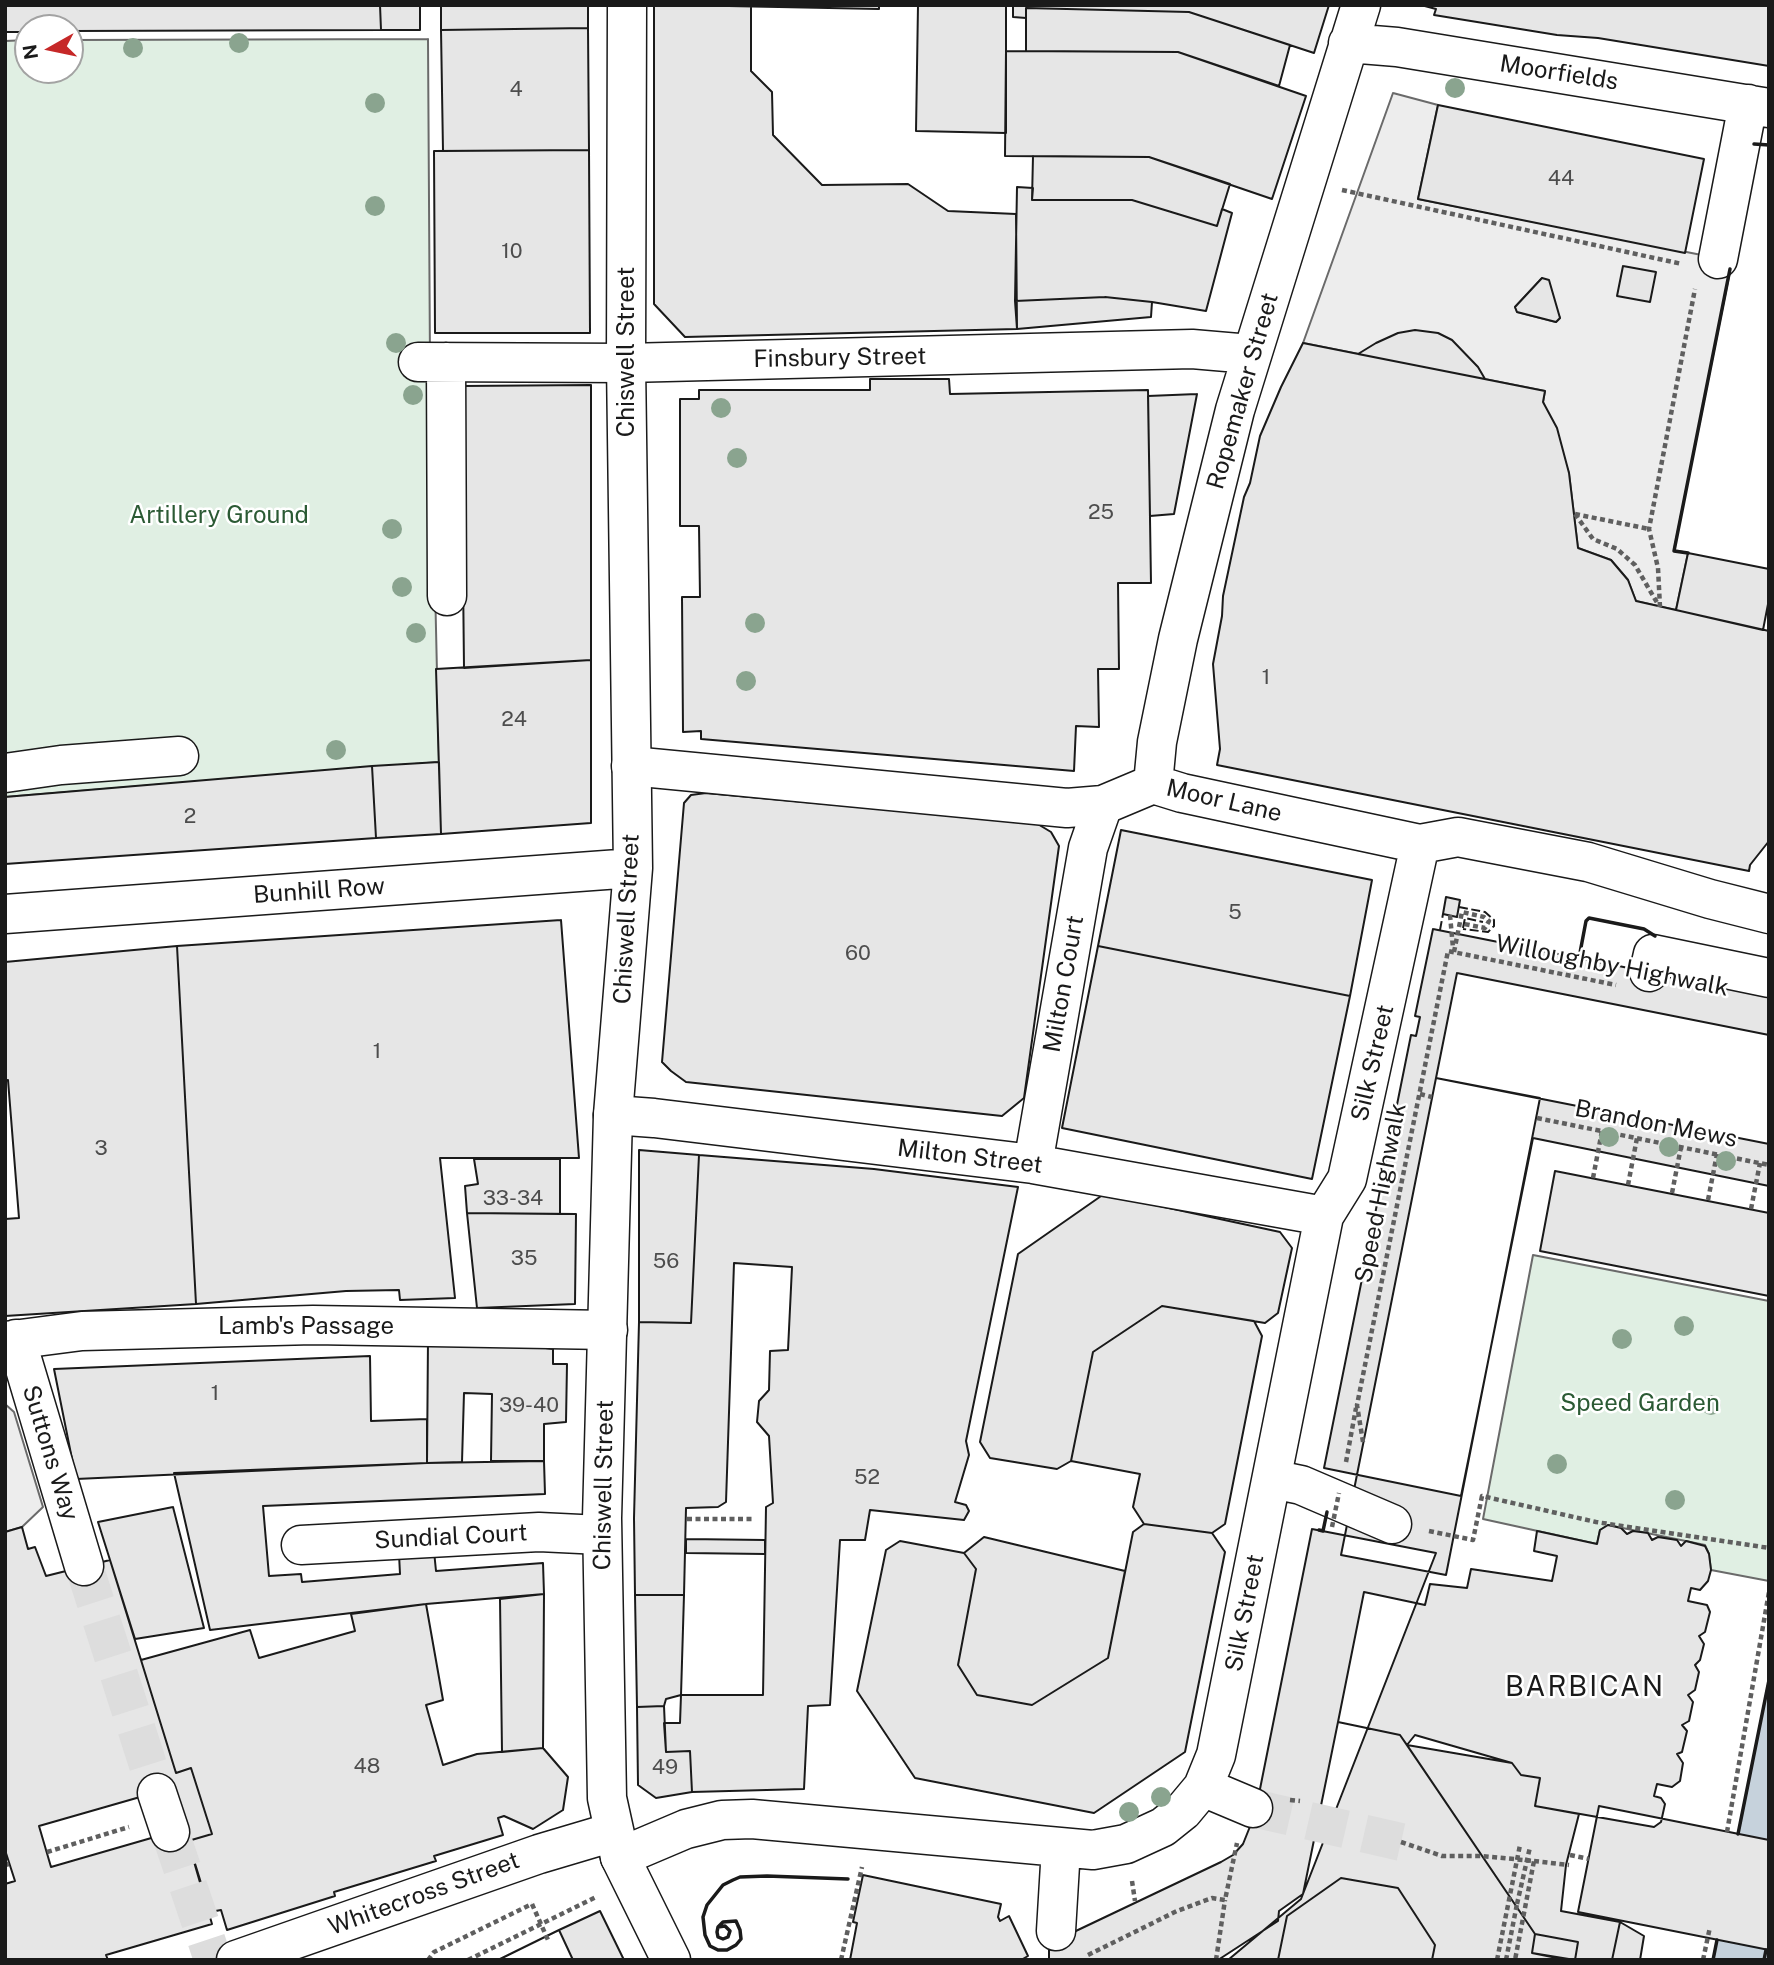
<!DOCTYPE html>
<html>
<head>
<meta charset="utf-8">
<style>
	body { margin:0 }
	#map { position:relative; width:1774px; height:1965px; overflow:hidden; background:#fff; font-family:"Public Sans",sans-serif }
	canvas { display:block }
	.frame { position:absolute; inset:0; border:7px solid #1a1a1a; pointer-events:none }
	.north { position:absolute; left:14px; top:14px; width:70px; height:70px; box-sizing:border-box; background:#fff; border:2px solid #a3a3a3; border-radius:50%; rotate:261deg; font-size:19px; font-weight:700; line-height:28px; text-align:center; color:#1a1a1a }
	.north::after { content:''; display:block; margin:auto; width:24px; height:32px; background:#c62828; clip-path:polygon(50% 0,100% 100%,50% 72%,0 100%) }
</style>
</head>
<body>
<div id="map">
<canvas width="1774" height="1965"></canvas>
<div class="frame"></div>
<div class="north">N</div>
</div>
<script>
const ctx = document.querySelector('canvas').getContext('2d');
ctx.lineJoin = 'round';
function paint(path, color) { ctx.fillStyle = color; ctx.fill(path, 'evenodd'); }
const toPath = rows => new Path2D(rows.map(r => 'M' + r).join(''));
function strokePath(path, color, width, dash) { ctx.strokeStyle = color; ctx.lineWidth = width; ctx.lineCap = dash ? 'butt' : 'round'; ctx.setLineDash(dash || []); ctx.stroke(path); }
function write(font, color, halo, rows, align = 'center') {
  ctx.font = font + ' "Public Sans",sans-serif'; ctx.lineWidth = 5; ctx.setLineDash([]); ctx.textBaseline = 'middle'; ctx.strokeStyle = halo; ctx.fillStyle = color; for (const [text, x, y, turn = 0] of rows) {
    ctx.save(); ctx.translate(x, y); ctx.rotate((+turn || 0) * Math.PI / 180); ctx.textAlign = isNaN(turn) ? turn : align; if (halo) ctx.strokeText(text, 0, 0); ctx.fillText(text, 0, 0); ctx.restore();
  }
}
const green = toPath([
	[428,39,430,362,439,762,5,797,5,41,28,40,28,70,70,70,70,40,428,39],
	[1533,1255,1769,1301,1769,1581,1711,1570,1709,1554,1705,1545,1608,1525,1600,1530,1597,1544,1483,1519,1533,1255]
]);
paint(green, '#e0efe3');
strokePath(green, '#6a6a6a', 2);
const parking = toPath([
	[1393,93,1438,105,1418,199,1732,261,1674,550,1688,553,1676,610,1636,601,1628,580,1611,560,1578,548,1569,473,1543,402,1545,391,1303,343,1393,93],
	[1542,278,1560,318,1556,322,1517,312,1515,307,1542,278],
	[5,1404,14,1412,43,1507,22,1527,5,1532,5,1404]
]);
paint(parking, '#ededed');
strokePath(parking, '#6a6a6a', 2);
const water = toPath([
	[1769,1680,1769,1960,1713,1960,1738,1834,1769,1680]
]);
paint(water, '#c6d2dc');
strokePath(water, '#6a6a6a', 2);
const building = toPath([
	[5,5,380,5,381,30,70,31,70,28,28,28,28,32,5,32,5,5],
	[380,5,420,5,420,30,381,30,380,5],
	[441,5,588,5,588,28,441,30,441,5],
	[654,5,751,6,751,71,772,92,773,135,822,185,908,184,948,211,1016,214,1017,329,685,337,654,304,654,5],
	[678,5,879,5,879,9,678,5],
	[918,5,1006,5,1006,133,916,131,918,5],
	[1013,5,1329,5,1314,53,1189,12,1026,8,1026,18,1013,17,1013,5],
	[1421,5,1769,5,1769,66,1598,38,1557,35,1434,15,1436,9,1421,5],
	[1026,8,1189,12,1290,45,1279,86,1178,52,1026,51,1026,8],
	[588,28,589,150,443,151,441,30,588,28],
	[1006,51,1178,52,1306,96,1272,199,1149,157,1005,156,1006,51],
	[1438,105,1704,159,1685,253,1418,199,1438,105],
	[589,150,590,333,435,333,434,151,589,150],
	[1033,156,1149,157,1230,184,1217,226,1132,200,1032,200,1033,156],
	[1017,187,1033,188,1032,200,1132,200,1217,226,1222,209,1232,213,1206,311,1152,302,1105,297,1015,301,1017,187],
	[1623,266,1656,272,1650,302,1617,296,1623,266],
	[1542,278,1549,280,1560,318,1556,322,1517,312,1515,307,1542,278],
	[1105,297,1152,302,1151,317,1017,329,1015,301,1105,297],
	[1415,330,1438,333,1452,340,1478,367,1485,379,1358,354,1376,343,1398,333,1415,330],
	[1303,343,1545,391,1543,402,1557,428,1569,473,1578,548,1611,560,1628,580,1636,601,1769,631,1769,841,1750,865,1749,871,1217,765,1220,749,1213,664,1222,616,1223,596,1244,497,1250,483,1260,436,1281,387,1303,343],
	[870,379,949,379,950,394,1148,390,1151,583,1118,583,1119,669,1098,669,1099,727,1076,726,1074,771,701,739,701,731,683,732,682,597,700,597,699,526,680,526,680,399,699,399,699,390,870,390,870,379],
	[591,385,591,660,464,668,461,386,591,385],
	[1197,394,1174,514,1150,516,1148,396,1197,394],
	[1688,553,1769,569,1769,599,1763,630,1676,610,1688,553],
	[591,660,591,823,441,834,436,669,591,660],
	[439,762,441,834,376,838,372,766,439,762],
	[372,766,376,838,5,864,5,797,372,766],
	[706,793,1036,823,1051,832,1059,846,1024,1098,1002,1116,686,1082,671,1071,662,1062,684,803,691,795,706,793],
	[1121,830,1372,880,1350,996,1098,946,1121,830],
	[1446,897,1460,900,1457,917,1443,914,1446,897],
	[561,920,579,1158,440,1158,455,1298,400,1300,399,1290,346,1291,196,1304,177,946,561,920],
	[1433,929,1769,996,1769,1186,1533,1138,1461,1496,1324,1468,1411,1035,1416,1036,1420,1017,1415,1016,1433,929],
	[177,946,196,1304,5,1316,5,1219,19,1218,8,1080,5,1081,5,962,177,946],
	[1098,946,1350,996,1312,1179,1062,1128,1098,946],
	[1457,973,1769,1035,1769,1144,1436,1078,1457,973],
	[1436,1078,1540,1098,1446,1575,1341,1555,1436,1078],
	[639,1150,699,1155,691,1323,639,1322,639,1150],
	[699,1155,874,1169,1018,1187,966,1441,969,1455,955,1502,966,1505,969,1511,964,1520,870,1510,865,1540,840,1540,830,1705,808,1706,804,1789,692,1792,690,1751,666,1752,664,1723,680,1723,681,1695,763,1695,766,1507,773,1503,769,1436,757,1422,759,1401,769,1390,770,1351,788,1350,792,1267,734,1263,726,1502,718,1507,686,1508,684,1595,635,1595,634,1518,639,1322,691,1323,699,1155],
	[474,1159,560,1159,560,1214,467,1213,465,1186,478,1184,474,1159],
	[1555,1171,1769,1213,1769,1296,1540,1251,1555,1171],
	[1104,1194,1280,1232,1292,1248,1278,1313,1265,1323,1162,1306,1093,1352,1071,1461,1057,1469,990,1458,980,1442,1018,1254,1104,1194],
	[467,1213,576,1214,575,1304,477,1308,467,1213],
	[1162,1306,1254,1321,1262,1336,1225,1524,1212,1533,1144,1524,1133,1507,1140,1474,1071,1461,1093,1352,1162,1306],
	[428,1339,508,1343,553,1349,553,1364,567,1364,566,1422,544,1424,544,1461,491,1461,492,1394,464,1393,462,1462,427,1463,428,1339],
	[370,1356,371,1421,427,1419,427,1463,76,1479,54,1369,370,1356],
	[544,1461,545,1494,263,1506,269,1576,301,1574,302,1582,400,1574,399,1554,434,1551,436,1571,543,1563,544,1594,426,1604,210,1630,174,1473,427,1463,544,1461],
	[173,1507,204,1628,135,1639,98,1522,173,1507],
	[1144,1524,1212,1533,1225,1552,1185,1752,1094,1813,915,1778,857,1691,886,1550,900,1541,964,1553,976,1569,958,1665,977,1695,1032,1705,1108,1658,1133,1532,1144,1524],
	[1608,1525,1621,1528,1627,1534,1633,1531,1648,1533,1652,1540,1658,1537,1677,1540,1681,1546,1686,1541,1705,1546,1709,1554,1711,1570,1708,1581,1700,1590,1691,1588,1688,1601,1707,1605,1710,1612,1705,1632,1699,1636,1704,1644,1700,1660,1695,1665,1699,1672,1695,1690,1688,1695,1693,1702,1689,1721,1682,1725,1687,1731,1682,1752,1677,1754,1683,1763,1680,1781,1672,1787,1657,1784,1654,1796,1661,1798,1665,1804,1661,1822,1654,1827,1535,1806,1540,1778,1521,1775,1512,1763,1407,1745,1400,1735,1338,1722,1364,1592,1425,1605,1430,1584,1467,1588,1471,1569,1552,1581,1557,1556,1534,1551,1537,1531,1597,1544,1600,1530,1608,1525],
	[22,1527,28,1549,35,1547,46,1576,110,1560,176,1773,191,1768,212,1834,188,1841,212,1924,106,1955,108,1960,5,1960,5,1884,15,1881,5,1850,5,1532,22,1527],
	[168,1789,179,1830,51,1867,39,1826,168,1789],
	[1312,1529,1436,1553,1301,1899,1228,1960,1049,1960,1049,1950,1059,1939,1221,1862,1233,1855,1243,1844,1255,1814,1312,1529],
	[984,1537,1125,1571,1108,1658,1032,1705,977,1695,958,1665,976,1569,964,1553,984,1537],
	[686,1539,765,1540,765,1554,686,1553,686,1539],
	[544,1594,543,1748,502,1752,500,1599,544,1594],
	[635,1595,684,1595,681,1695,666,1699,664,1706,637,1707,635,1595],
	[426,1604,443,1700,426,1705,443,1765,477,1754,543,1748,568,1777,563,1810,533,1829,504,1816,498,1818,503,1835,434,1856,436,1861,334,1892,335,1896,227,1930,221,1910,210,1912,188,1841,212,1834,191,1768,176,1773,141,1660,250,1630,259,1658,355,1631,351,1614,426,1604],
	[664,1706,666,1752,690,1751,692,1792,656,1798,638,1785,637,1707,664,1706],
	[1338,1722,1400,1735,1535,1934,1532,1953,1567,1960,1432,1960,1435,1945,1398,1888,1341,1878,1287,1916,1278,1960,1218,1960,1278,1921,1279,1911,1303,1894,1338,1722],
	[1415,1735,1512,1763,1521,1775,1540,1778,1535,1806,1579,1814,1566,1865,1561,1911,1620,1922,1612,1960,1575,1960,1578,1942,1535,1934,1407,1745,1415,1735],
	[1599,1806,1769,1840,1769,1950,1578,1912,1599,1806],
	[863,1875,1001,1904,998,1917,1000,1921,1009,1916,1028,1956,1021,1960,850,1960,857,1923,853,1922,863,1875],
	[1341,1878,1398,1888,1435,1945,1432,1960,1278,1960,1287,1916,1341,1878],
	[600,1911,624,1960,498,1960,559,1930,600,1911],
	[1620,1922,1644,1936,1640,1960,1612,1960,1620,1922],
	[559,1930,573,1960,498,1960,559,1930],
	[1535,1934,1578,1942,1575,1960,1532,1953,1535,1934]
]);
paint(building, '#e6e6e6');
strokePath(building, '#1a1a1a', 2);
strokePath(toPath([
	[84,1566,157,1793],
	[1253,1808,1401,1842],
	[170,1832,213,1960]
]), '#ddd', 38, [38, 19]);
const minor = toPath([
	[1348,43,1397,47,1769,108],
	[1718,259,1748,104],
	[418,362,626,363,1192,349,1250,354],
	[446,362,447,596],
	[631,766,1067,808,1103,805,1153,784,1182,793,1420,844,1458,837,1588,862,1710,899,1769,914],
	[5,773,61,765,179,756],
	[1153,784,1157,742,1178,639,1235,410,1361,5],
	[1649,972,1653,954,1769,978],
	[613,1115,654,1118,1033,1164,1324,1216],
	[1033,1164,1088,848,1103,805],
	[16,1339,84,1566],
	[5,1341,82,1331,313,1325,608,1330],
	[1272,1479,1301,1485,1392,1524],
	[301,1545,539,1532,601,1535],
	[1203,1787,1253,1808],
	[157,1793,170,1832],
	[620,1857,686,1829,722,1820,752,1819,1093,1850,1126,1844,1163,1827,1183,1811,1203,1787,1216,1755,1324,1216,1347,1179,1420,844],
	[1056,1931,1061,1848],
	[236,1960,539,1854,613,1832]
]);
const major = toPath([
	[627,5,626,363,633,868,613,1115,602,1518,607,1798,620,1857,671,1960],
	[5,914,633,868]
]);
strokePath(minor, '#1a1a1a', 41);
strokePath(major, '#1a1a1a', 41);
strokePath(toPath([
	[1342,190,1682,264],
	[1575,514,1593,539,1617,549,1635,565,1659,606],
	[1575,514,1649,529],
	[1660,607,1658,568,1649,529,1695,289],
	[1450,915,1453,948],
	[1454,952,1462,912,1484,917,1489,921,1485,928,1464,924],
	[1420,1094,1432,1097],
	[1537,1118,1769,1165],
	[1593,1178,1602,1131],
	[1628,1185,1637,1138],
	[1672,1193,1681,1147],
	[1708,1200,1717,1154],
	[1751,1209,1760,1163],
	[1363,1442,1357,1405,1448,951,1616,985],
	[1346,1462,1356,1408],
	[687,1519,752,1519],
	[1429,1531,1473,1540,1482,1496,1596,1522,1769,1548],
	[1290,1800,1300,1801],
	[1727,1832,1769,1592],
	[1401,1842,1442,1856,1482,1856,1534,1861,1515,1960],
	[47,1852,129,1827],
	[1570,1855,1589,1859],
	[1534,1861,1569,1865],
	[5,1865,9,1864],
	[1132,1881,1135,1901],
	[1088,1955,1177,1911,1212,1898,1225,1900,1237,1843],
	[428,1960,434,1952,532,1904],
	[468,1960,596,1897],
	[841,1960,862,1867],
	[1216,1960,1225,1900],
	[1497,1960,1520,1845],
	[1506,1960,1517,1904],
	[1703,1960,1710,1927]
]), '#5f5f5f', 4.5, [5, 3.5]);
strokePath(minor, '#fff', 38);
strokePath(major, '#fff', 38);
strokePath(toPath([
	[1332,1527,1339,1493],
	[532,1904,548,1940],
	[1517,1904,1530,1847]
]), '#5f5f5f', 4.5, [5, 3.5]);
strokePath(toPath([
	[1459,907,1485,912,1494,920,1494,926,1488,932,1463,929],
	[1463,928,1465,918,1483,922],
	[1440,930,1443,914]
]), '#1a1a1a', 2, [9, 3.5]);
strokePath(toPath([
	[1754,144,1769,145],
	[1688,553,1674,551,1730,269],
	[1579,958,1586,921,1589,918,1644,929,1655,936],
	[1319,1530,1323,1531,1327,1512],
	[1738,1834,1769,1680],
	[725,1926,730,1931,728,1937,723,1939,718,1937,717,1932,718,1927,725,1926],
	[718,1927,723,1922,736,1921,740,1930,741,1939,736,1945,727,1950,718,1950,710,1946,705,1935,703,1917,707,1905,723,1885,733,1880,740,1877,767,1876,848,1879],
	[1713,1960,1717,1940],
	[1764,1960,1766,1950]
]), '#1a1a1a', 3.5);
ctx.fillStyle = '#8aa48f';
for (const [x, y] of [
	[239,43],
	[133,48],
	[1455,88],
	[375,103],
	[375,206],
	[396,343],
	[413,395],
	[721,408],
	[737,458],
	[392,529],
	[402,587],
	[755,623],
	[416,633],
	[746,681],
	[336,750],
	[1609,1137],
	[1669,1147],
	[1726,1161],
	[1684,1326],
	[1622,1339],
	[1711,1405],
	[1557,1464],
	[1675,1500],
	[1161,1797],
	[1129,1812]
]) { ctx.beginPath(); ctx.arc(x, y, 10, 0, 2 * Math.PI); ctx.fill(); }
write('21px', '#4d4d4d', null, [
	["4",516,90],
	["44",1561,179],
	["10",512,252],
	["25",1101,513],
	["1",1266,678],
	["24",514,720],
	["2",190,817],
	["5",1235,913],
	["60",858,954],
	["1",377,1052],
	["3",101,1149],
	["33-34",513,1199],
	["35",524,1259],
	["56",666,1262],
	["1",215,1394],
	["39-40",529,1406],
	["52",867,1478],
	["48",367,1767],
	["49",665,1768]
]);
write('24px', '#1a1a1a', '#fff', [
	["Moorfields",1559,73,9],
	["Chiswell Street",627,352,-90],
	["Finsbury Street",840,358,-1],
	["Ropemaker Street",1243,391,-74],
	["Moor Lane",1224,801,13],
	["Bunhill Row",319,891,-4],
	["Chiswell Street",627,919,-87],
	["Willoughby Highwalk",1612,966,11],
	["Milton Court",1064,984,-80],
	["Silk Street",1373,1063,-77],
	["Brandon Mews",1656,1124,11],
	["Milton Street",970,1157,7],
	["Speed Highwalk",1381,1193,-79],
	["Lamb's Passage",306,1327],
	["Suttons Way",50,1453,73],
	["Chiswell Street",604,1485,-89],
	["Sundial Court",451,1537,-3],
	["Silk Street",1245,1613,-79],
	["Whitecross Street",424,1894,-20]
]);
write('24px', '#2b5a34', '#fff', [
	["Artillery Ground",219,516],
	["Speed Garden",1640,1404]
]);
ctx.letterSpacing = '2px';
write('28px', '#1a1a1a', '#fff', [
	["BARBICAN",1585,1687]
]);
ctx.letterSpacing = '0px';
</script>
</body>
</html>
